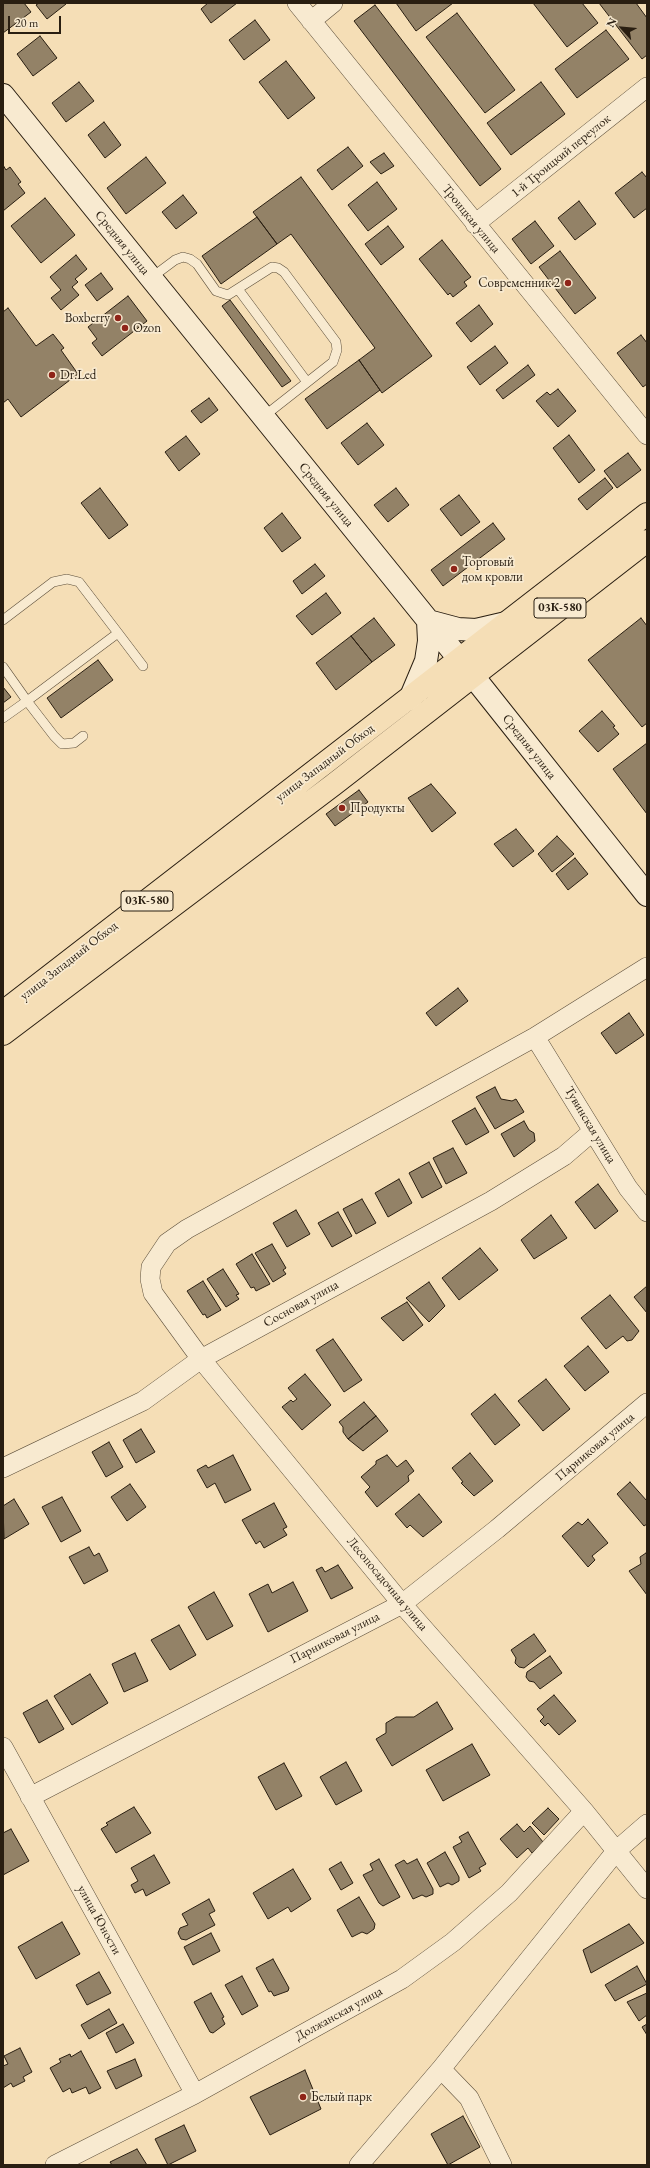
<!DOCTYPE html>
<html>
<head>
<meta charset="utf-8">
<style>
	body { margin:0 }
	#map { position:relative; width:650px; height:2168px; overflow:hidden; background:#f5deb6; font-family:"EB Garamond",serif }
	canvas { display:block }
	.frame { position:absolute; inset:0; border:4px solid #291e11; pointer-events:none }
	.north { position:absolute; left:602px; top:8px; width:40px; height:40px; -webkit-text-stroke:3px #f8ead0; paint-order:stroke; rotate:297deg; font-size:11px; font-weight:700; line-height:16px; text-align:center; color:#291e11 }
	.north::after { content:''; display:block; margin:auto; width:14px; height:18px; background:#291e11; clip-path:polygon(50% 0,100% 100%,50% 72%,0 100%) }
	.scale { position:absolute; left:8px; top:16px; width:53px; height:18px; box-sizing:border-box; border:2px solid #291e11; border-top:0; padding-left:5px; font-size:12px; line-height:14px; white-space:nowrap; color:#291e11; -webkit-text-stroke:3px #f8ead0; paint-order:stroke }
</style>
</head>
<body>
<div id="map">
<canvas width="650" height="2168"></canvas>
<div class="frame"></div>
<div class="north">N</div>
<div class="scale">20 m</div>
</div>
<script>
const ctx = document.querySelector('canvas').getContext('2d');
ctx.lineJoin = 'round';
function paint(path, color) { ctx.fillStyle = color; ctx.fill(path, 'evenodd'); }
const toPath = rows => new Path2D(rows.map(r => 'M' + r).join(''));
function strokePath(path, color, width, dash) { ctx.strokeStyle = color; ctx.lineWidth = width; ctx.lineCap = dash ? 'butt' : 'round'; ctx.setLineDash(dash || []); ctx.stroke(path); }
function write(font, color, halo, rows, align = 'center') {
  ctx.font = font + ' "EB Garamond",serif'; ctx.lineWidth = 3.5; ctx.setLineDash([]); ctx.textBaseline = 'middle'; ctx.strokeStyle = halo; ctx.fillStyle = color; for (const [text, x, y, turn = 0] of rows) {
    ctx.save(); ctx.translate(x, y); ctx.rotate((+turn || 0) * Math.PI / 180); ctx.textAlign = isNaN(turn) ? turn : align; if (halo) ctx.strokeText(text, 0, 0); ctx.fillText(text, 0, 0); ctx.restore();
  }
}
const building = toPath([
	[3,3,24,3,31,12,3,33,3,3],
	[39,3,65,3,66,4,47,19,36,5,39,3],
	[208,3,237,3,211,23,201,9,208,3],
	[396,3,453,3,416,31,396,3],
	[533,3,582,3,598,23,567,47,533,3],
	[599,3,636,3,647,18,647,55,642,59,599,3],
	[375,5,501,169,480,186,354,21,375,5],
	[457,13,515,90,485,113,426,37,457,13],
	[255,20,270,40,244,60,229,40,255,20],
	[606,30,629,59,577,98,555,69,606,30],
	[40,36,57,58,33,76,17,54,40,36],
	[286,61,315,98,288,119,259,82,286,61],
	[79,82,94,101,66,122,52,103,79,82],
	[541,82,565,114,511,155,487,123,541,82],
	[104,122,121,145,105,158,88,135,104,122],
	[348,147,363,166,332,190,317,170,348,147],
	[384,153,394,166,381,174,370,162,384,153],
	[146,157,166,183,126,214,107,188,146,157],
	[3,165,6,170,10,167,21,182,18,184,25,193,3,211,3,165],
	[642,172,647,178,647,208,634,218,615,193,642,172],
	[301,177,432,356,382,393,359,360,375,348,291,234,277,244,253,212,301,177],
	[377,182,397,209,368,231,348,205,377,182],
	[183,195,197,213,176,229,162,212,183,195],
	[45,198,75,235,41,263,11,226,45,198],
	[579,201,596,224,575,240,558,218,579,201],
	[257,217,277,244,221,284,202,256,257,217],
	[535,221,554,246,531,264,512,239,535,221],
	[388,226,404,247,381,265,365,244,388,226],
	[442,240,471,277,464,282,467,286,453,297,450,293,448,295,419,259,442,240],
	[560,251,596,298,575,314,539,267,560,251],
	[76,255,87,269,75,279,78,282,72,287,79,295,61,310,51,298,61,290,50,277,76,255],
	[101,273,113,289,97,301,85,285,101,273],
	[128,296,147,321,102,356,92,343,97,339,88,327,128,296],
	[230,300,291,381,282,387,222,306,230,300],
	[479,305,493,324,471,342,456,323,479,305],
	[8,308,36,346,53,334,64,348,61,350,78,374,21,417,8,399,3,403,3,312,8,308],
	[641,335,647,343,647,384,643,387,617,353,641,335],
	[495,346,508,363,480,385,467,367,495,346],
	[359,360,380,390,327,429,305,399,359,360],
	[528,365,535,375,503,399,496,390,528,365],
	[558,389,576,411,558,427,536,401,547,392,550,395,558,389],
	[209,398,218,410,201,423,191,411,209,398],
	[367,423,384,445,358,465,341,443,367,423],
	[569,435,595,470,579,483,553,448,569,435],
	[186,436,200,454,179,471,165,452,186,436],
	[628,453,641,470,617,488,604,471,628,453],
	[605,478,613,488,587,510,578,499,605,478],
	[100,488,128,525,109,539,81,503,100,488],
	[396,488,409,505,388,522,374,505,396,488],
	[459,495,480,522,461,536,440,509,459,495],
	[282,513,301,538,282,552,264,528,282,513],
	[493,523,505,539,443,586,431,570,493,523],
	[315,564,325,576,302,594,293,581,315,564],
	[326,593,341,613,312,635,296,616,326,593],
	[374,618,395,645,372,662,351,636,374,618],
	[641,618,647,626,647,723,642,727,588,660,641,618],
	[351,636,372,662,336,690,316,663,351,636],
	[98,660,113,680,61,718,47,698,98,660],
	[3,687,11,697,3,703,3,687],
	[602,711,615,726,613,727,619,734,598,752,579,731,602,711],
	[647,743,647,814,613,769,647,743],
	[431,784,456,813,432,832,408,798,431,784],
	[359,790,368,802,335,826,326,814,359,790],
	[516,829,534,851,513,867,494,844,516,829],
	[557,836,574,854,552,872,538,854,557,836],
	[575,858,588,874,568,890,556,874,575,858],
	[458,988,468,1001,436,1026,426,1013,458,988],
	[629,1013,644,1035,616,1054,601,1033,629,1013],
	[495,1087,501,1099,512,1101,516,1099,524,1112,495,1129,476,1097,495,1087],
	[475,1108,489,1132,466,1145,452,1121,475,1108],
	[524,1121,529,1130,534,1133,535,1141,514,1157,501,1134,524,1121],
	[453,1148,467,1173,446,1184,433,1158,453,1148],
	[429,1162,442,1187,422,1198,409,1173,429,1162],
	[399,1179,412,1203,388,1217,375,1193,399,1179],
	[598,1184,618,1211,595,1229,575,1202,598,1184],
	[362,1199,376,1223,356,1234,343,1209,362,1199],
	[296,1210,310,1234,287,1247,273,1223,296,1210],
	[338,1212,352,1236,332,1247,318,1223,338,1212],
	[551,1215,567,1238,534,1259,521,1240,551,1215],
	[272,1244,286,1268,283,1270,286,1274,273,1282,255,1253,272,1244],
	[480,1248,498,1270,459,1300,442,1278,480,1248],
	[252,1254,270,1284,256,1291,254,1287,251,1288,236,1264,252,1254],
	[223,1269,239,1294,236,1295,239,1299,226,1307,207,1279,223,1269],
	[203,1281,221,1310,207,1318,205,1314,203,1315,187,1291,203,1281],
	[429,1282,445,1306,429,1322,406,1298,429,1282],
	[647,1286,647,1313,634,1297,647,1286],
	[610,1295,639,1331,632,1340,627,1341,623,1336,606,1349,581,1318,610,1295],
	[407,1302,423,1325,403,1341,381,1318,407,1302],
	[333,1339,362,1380,344,1392,316,1350,333,1339],
	[588,1346,609,1372,585,1391,564,1366,588,1346],
	[305,1374,331,1405,302,1430,282,1407,291,1400,293,1402,297,1399,288,1388,305,1374],
	[546,1379,570,1409,543,1431,518,1401,546,1379],
	[495,1394,520,1425,495,1445,471,1414,495,1394],
	[364,1402,376,1416,348,1439,343,1432,343,1427,339,1422,364,1402],
	[376,1416,388,1431,363,1451,348,1439,376,1416],
	[141,1429,155,1452,136,1463,123,1440,141,1429],
	[109,1442,123,1467,106,1477,92,1452,109,1442],
	[470,1453,493,1481,474,1496,461,1483,463,1482,452,1468,470,1453],
	[233,1455,251,1490,225,1503,215,1483,207,1488,197,1470,206,1465,208,1468,233,1455],
	[387,1455,397,1467,406,1460,414,1471,408,1476,409,1481,377,1507,365,1492,370,1487,361,1477,376,1464,376,1461,387,1455],
	[630,1482,647,1501,647,1524,644,1526,617,1494,630,1482],
	[130,1484,146,1507,127,1521,111,1497,130,1484],
	[419,1494,442,1522,423,1537,410,1525,407,1528,395,1514,419,1494],
	[62,1497,81,1531,61,1542,42,1507,62,1497],
	[14,1499,29,1524,4,1539,3,1506,14,1499],
	[274,1503,287,1527,283,1529,287,1535,264,1548,260,1541,256,1544,242,1520,274,1503],
	[588,1519,608,1543,592,1556,595,1560,588,1567,562,1536,578,1522,582,1525,588,1519],
	[89,1547,94,1556,99,1553,108,1571,84,1584,69,1557,89,1547],
	[646,1553,647,1553,647,1595,629,1571,641,1564,640,1557,646,1553],
	[338,1565,353,1588,331,1599,316,1570,322,1567,325,1572,338,1565],
	[293,1582,308,1611,268,1632,249,1594,268,1584,272,1593,293,1582],
	[214,1592,233,1626,207,1640,188,1607,214,1592],
	[179,1625,196,1655,170,1670,151,1640,179,1625],
	[534,1634,546,1651,524,1668,519,1667,515,1663,516,1658,511,1650,534,1634],
	[135,1653,148,1681,124,1692,112,1664,135,1653],
	[550,1656,562,1673,540,1689,534,1682,529,1681,526,1677,527,1672,550,1656],
	[90,1674,108,1703,72,1725,54,1696,90,1674],
	[554,1695,576,1721,559,1735,548,1723,545,1726,540,1721,544,1717,537,1709,554,1695],
	[47,1700,64,1729,39,1743,23,1713,47,1700],
	[437,1702,453,1729,392,1766,376,1739,386,1733,386,1723,396,1717,414,1717,437,1702],
	[472,1744,490,1775,443,1801,426,1770,472,1744],
	[346,1762,362,1791,336,1805,320,1777,346,1762],
	[284,1763,302,1796,276,1810,258,1777,284,1763],
	[134,1807,151,1833,116,1853,101,1829,108,1825,106,1823,134,1807],
	[548,1808,559,1819,544,1835,532,1823,548,1808],
	[517,1824,524,1832,530,1826,543,1842,532,1853,528,1848,517,1858,500,1839,517,1824],
	[11,1829,29,1861,3,1875,3,1833,11,1829],
	[468,1832,486,1864,479,1868,481,1871,469,1878,453,1847,462,1842,459,1837,468,1832],
	[445,1852,459,1877,459,1881,452,1885,448,1883,440,1887,427,1863,445,1852],
	[154,1855,170,1883,146,1896,143,1889,135,1893,131,1885,138,1881,131,1868,154,1855],
	[379,1859,400,1897,383,1906,379,1903,363,1875,373,1870,370,1864,379,1859],
	[417,1859,433,1889,433,1894,426,1897,422,1895,413,1899,395,1865,404,1860,407,1864,417,1859],
	[341,1862,353,1883,341,1890,329,1869,341,1862],
	[293,1869,311,1899,291,1912,288,1907,268,1919,253,1893,293,1869],
	[359,1897,375,1924,374,1929,367,1934,362,1932,352,1937,337,1910,359,1897],
	[209,1899,215,1911,209,1914,215,1925,186,1940,181,1939,178,1933,180,1928,188,1925,182,1914,209,1899],
	[62,1922,80,1954,36,1979,18,1947,62,1922],
	[629,1924,644,1943,591,1973,583,1950,629,1924],
	[211,1933,220,1951,193,1965,184,1947,211,1933],
	[273,1959,289,1988,288,1991,274,1996,271,1991,269,1992,256,1968,273,1959],
	[637,1966,647,1984,615,2001,605,1985,637,1966],
	[99,1972,111,1993,87,2005,76,1985,99,1972],
	[242,1976,258,2006,242,2015,225,1985,242,1976],
	[211,1993,224,2017,222,2018,225,2024,213,2033,210,2032,194,2002,211,1993],
	[647,1993,647,2015,639,2021,627,2002,647,1993],
	[109,2009,117,2023,89,2039,81,2025,109,2009],
	[123,2024,134,2043,116,2053,106,2033,123,2024],
	[647,2024,647,2035,642,2027,647,2024],
	[20,2048,32,2072,23,2077,25,2081,13,2087,11,2083,3,2088,3,2066,8,2064,4,2056,20,2048],
	[81,2051,101,2088,89,2094,86,2087,72,2093,70,2088,63,2092,50,2068,61,2062,59,2059,70,2054,71,2057,81,2051],
	[135,2059,142,2076,116,2089,107,2071,135,2059],
	[305,2070,321,2109,270,2135,250,2097,305,2070],
	[463,2116,480,2147,448,2165,431,2134,463,2116],
	[184,2125,196,2151,168,2165,155,2139,184,2125],
	[137,2149,147,2165,112,2165,110,2162,137,2149]
]);
paint(building, '#938267');
strokePath(building, '#291e11', 1);
const lane = toPath([
	[151,278,175,260,183,257,190,259,197,264,216,291,228,295,272,267,278,268,284,272,336,342,337,350,333,362,263,417],
	[238,289,307,382],
	[3,620,53,582,67,579,79,582,118,633,27,701,3,667],
	[118,633,143,666],
	[3,718,27,701,54,736,62,744,74,743,83,736]
]);
const street = toPath([
	[297,3,647,435],
	[311,21,333,3],
	[475,224,647,87],
	[647,967,535,1037,187,1229,167,1243,151,1267,150,1279,153,1293,201,1359,402,1604,584,1811,647,1889],
	[535,1037,628,1188,647,1212],
	[3,1468,143,1401,201,1359,491,1201,564,1156,593,1131],
	[3,1747,195,2094],
	[30,1797,402,1604,497,1529,647,1403],
	[441,2069,469,2098,502,2165],
	[55,2165,195,2094,402,1979,453,1942,509,1893,584,1811],
	[359,2165,441,2069,617,1850,647,1824]
]);
const secondary = toPath([
	[3,95,460,660],
	[428,621,458,629,476,630,506,623],
	[473,676,647,895],
	[410,699,426,661,429,641,428,621]
]);
const highway = toPath([
	[3,1012,647,514],
	[3,1034,333,785,647,541]
]);
strokePath(lane, '#5c4e3a', 10);
strokePath(street, '#5c4e3a', 20);
strokePath(secondary, '#291e11', 24);
strokePath(highway, '#291e11', 24);
strokePath(lane, '#f8ead0', 9);
strokePath(street, '#f8ead0', 19);
strokePath(secondary, '#f8ead0', 22);
strokePath(highway, '#f5deb6', 22);
for (const [x, y, r, color] of [
	[568,283,4,"#8f2418"],
	[118,318,4,"#8f2418"],
	[125,328,4,"#8f2418"],
	[52,375,4,"#8f2418"],
	[454,569,4,"#8f2418"],
	[342,808,4,"#8f2418"],
	[303,2097,4,"#8f2418"]
]) { const dot = new Path2D(); dot.arc(x, y, r, 0, 2 * Math.PI); ctx.fillStyle = color; ctx.fill(dot); strokePath(dot, '#f8ead0', 1.5); }
for (const [x, y, w] of [
	[560,608,52],
	[147,901,52]
]) { const box = new Path2D(); box.roundRect(x - w / 2, y - 10, w, 20, 3); ctx.fillStyle = '#f8ead0'; ctx.fill(box); strokePath(box, '#291e11', 1); }
write('bold 12px', '#291e11', null, [
	["03К-580",560,608],
	["03К-580",147,901]
]);
write('13px', '#291e11', '#f8ead0', [
	["1-й Троицкий переулок",561,156,-39],
	["Троицкая улица",471,219,51],
	["Средняя улица",122,243,51],
	["Средняя улица",326,495,51],
	["Средняя улица",529,747,52],
	["улица Западный Обход",325,763,-37],
	["улица Западный Обход",69,961,-38],
	["Тувинская улица",590,1125,59],
	["Сосновая улица",301,1304,-29],
	["Парниковая улица",595,1447,-40],
	["Лесопосадочная улица",387,1584,50],
	["Парниковая улица",335,1638,-27],
	["улица Юности",99,1920,61],
	["Должанская улица",339,2014,-29]
]);
write('13px', '#291e11', '#f8ead0', [
	["Современник 2",560,283,"right"],
	["Boxberry",110,318,"right"],
	["Ozon",133,328],
	["Dr.Led",60,375],
	["Торговый",462,562],
	["дом кровли",462,577],
	["Продукты",350,808],
	["Белый парк",311,2097]
], 'left');
</script>
</body>
</html>
